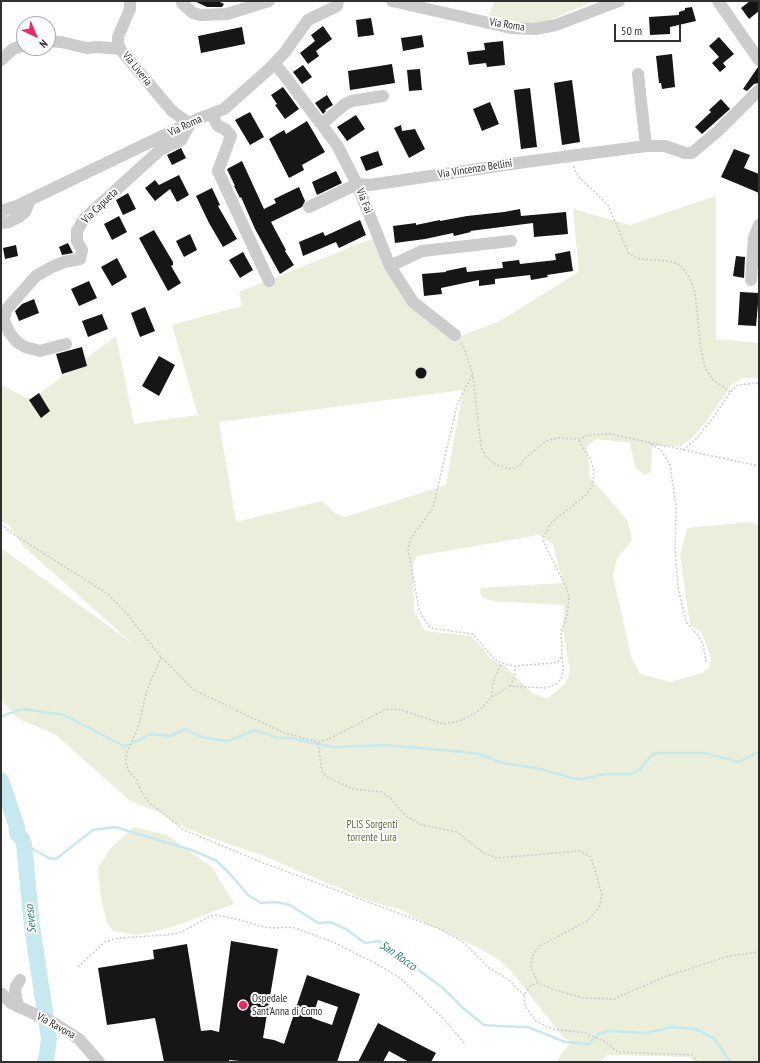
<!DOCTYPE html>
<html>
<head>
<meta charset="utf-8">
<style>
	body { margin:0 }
	#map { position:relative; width:760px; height:1063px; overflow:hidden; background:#fff; font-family:"PT Sans Narrow",sans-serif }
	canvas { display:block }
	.frame { position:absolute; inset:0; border:2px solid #2f2f2f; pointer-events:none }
	.north { position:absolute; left:16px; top:16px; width:40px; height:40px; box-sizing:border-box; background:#fff; border:1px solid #acacac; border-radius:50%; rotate:136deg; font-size:11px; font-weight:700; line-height:16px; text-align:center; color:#2f2f2f }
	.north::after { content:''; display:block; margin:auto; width:14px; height:18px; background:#f62166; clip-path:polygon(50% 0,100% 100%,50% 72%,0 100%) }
	.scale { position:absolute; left:614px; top:24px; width:67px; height:18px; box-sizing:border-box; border:2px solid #2f2f2f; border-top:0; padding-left:5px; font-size:12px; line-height:14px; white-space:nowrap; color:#2f2f2f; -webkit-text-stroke:3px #fff; paint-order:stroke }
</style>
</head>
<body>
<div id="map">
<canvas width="760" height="1063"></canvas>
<div class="frame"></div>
<div class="north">N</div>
<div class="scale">50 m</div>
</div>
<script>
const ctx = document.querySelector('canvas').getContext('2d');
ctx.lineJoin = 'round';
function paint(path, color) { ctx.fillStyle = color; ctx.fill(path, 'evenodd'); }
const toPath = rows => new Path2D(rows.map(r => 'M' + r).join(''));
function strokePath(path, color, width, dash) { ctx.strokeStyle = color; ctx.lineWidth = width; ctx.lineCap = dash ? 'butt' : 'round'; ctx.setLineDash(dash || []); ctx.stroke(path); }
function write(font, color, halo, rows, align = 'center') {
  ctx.font = font + ' "PT Sans Narrow",sans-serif'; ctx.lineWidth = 4; ctx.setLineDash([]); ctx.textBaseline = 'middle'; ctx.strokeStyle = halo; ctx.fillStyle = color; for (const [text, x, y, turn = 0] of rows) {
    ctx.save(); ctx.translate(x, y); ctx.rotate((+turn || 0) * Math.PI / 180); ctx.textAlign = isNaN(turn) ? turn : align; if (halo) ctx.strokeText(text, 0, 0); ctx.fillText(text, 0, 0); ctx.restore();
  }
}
paint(toPath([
	[495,1,594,1,535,26,488,15],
	[716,196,716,339,759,343,759,378,742,378,731,385,705,423,693,437,681,446,652,446,651,472,644,475,635,467,630,443,596,439,587,446,590,477,628,521,632,540,617,559,613,576,631,656,640,674,670,682,702,673,709,668,711,658,702,633,690,625,680,555,687,528,747,522,759,524,759,1062,696,1062,688,1057,608,1055,599,1062,557,1062,561,1054,572,1042,563,1037,511,971,498,959,477,947,418,919,399,909,372,902,259,854,228,844,186,828,174,823,161,813,129,800,56,735,17,718,1,700,1,548,132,643,23,546,10,526,1,521,1,385,31,400,116,336,134,424,198,415,172,325,242,306,239,292,374,238,410,306,458,337,500,321,579,272,573,209,630,225],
	[463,390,446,485,345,517,335,513,322,501,236,522,219,422],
	[539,535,553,544,563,583,480,588,481,596,491,601,564,605,563,628,570,672,566,683,548,698,546,698,532,693,506,667,491,659,478,643,471,636,425,631,414,611,413,565,417,556],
	[134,827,167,835,213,868,234,904,172,927,138,935,113,931,107,923,101,899,98,868,110,849]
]), '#eaeedb');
strokePath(toPath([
	[1,717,7,714,23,709,64,715,124,746,129,745,151,734,170,736,186,729,201,737,228,741,255,730,278,738,291,738,333,747,385,745,465,752,479,754,503,763,540,769,572,778,583,779,604,774,631,774,639,770,652,755,658,753,705,753,739,762,759,752],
	[24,844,49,858,56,859,93,830,115,827,192,850,217,861,231,875,248,895,261,903,276,902,290,905,318,923,330,922,346,929,365,943,379,941,443,988,463,1008,484,1025,498,1026,528,1027,565,1042,589,1044,598,1034,607,1031,647,1033,671,1027,695,1029,714,1038,730,1062]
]), '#c6e9ef', 2.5);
strokePath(toPath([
	[1,780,17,827,17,833,22,839,24,844,32,927,49,1038,47,1055,45,1062]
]), '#c6e9ef', 16);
paint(toPath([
	[194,1,218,1,224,4,222,7,207,7],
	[750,1,759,1,759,11,749,19,741,8],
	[692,7,696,21,670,27,670,34,650,35,649,17,679,15,679,12,685,10,685,8],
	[371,18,374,35,358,37,356,20],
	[323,26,332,39,316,51,319,56,308,64,300,53,315,41,311,35],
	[242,27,245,44,201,53,198,36],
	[422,35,424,47,403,51,401,38],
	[719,37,734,54,723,63,726,67,720,72,712,63,719,57,709,46],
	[503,41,505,65,487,67,486,63,469,65,467,52,485,50,484,43],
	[672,54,675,87,662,89,661,83,659,83,656,56],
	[392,64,395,83,350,90,348,71],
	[303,65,312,77,302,84,293,72],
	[758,67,759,83,754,84,747,91,743,89],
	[420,69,422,90,409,91,407,70],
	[572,80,580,142,562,145,554,83],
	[283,87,299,109,285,119,275,105,277,104,271,95],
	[530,88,537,147,521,149,514,90],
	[327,95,333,105,325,110,326,111,323,114,315,103],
	[721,99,730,109,702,134,695,127,711,112,709,110],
	[490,102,499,124,482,131,473,109],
	[250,112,264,137,250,145,235,120],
	[356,115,365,129,347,141,337,127],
	[307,121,325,152,302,165,304,170,289,178,269,139,284,130,286,134],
	[401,125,402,131,415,129,425,149,409,158,394,128],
	[181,148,186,158,172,165,167,155],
	[734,149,750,155,744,168,759,174,759,193,745,187,721,177],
	[378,151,383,165,366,171,360,157],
	[242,161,264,209,276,203,274,199,299,187,305,201,302,207,271,222,286,250,285,251,294,265,280,274,255,229,241,197,240,198,234,186,235,186,227,169],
	[336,171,342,183,317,195,312,182],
	[179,175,189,195,177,202,170,189,155,201,145,188,155,180,159,185],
	[212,188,220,205,218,206,237,239,223,247,209,223,196,196],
	[128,193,136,209,123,215,116,200],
	[520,209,521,216,566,212,568,234,534,237,533,223,470,231,471,232,454,236,453,233,425,239,395,243,393,226,416,223,416,225,440,220,440,221,467,216,504,212],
	[119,216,127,232,112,240,104,224],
	[360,220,366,235,339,248,336,242,303,256,299,242,323,232,325,236],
	[154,230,173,262,173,265,171,266,181,283,168,291,139,238],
	[190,234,197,250,184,257,176,241],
	[68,243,73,253,62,255,59,247],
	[16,245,18,256,5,259,3,248],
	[570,251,573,271,547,275,548,277,531,280,530,275,495,279,495,284,479,286,479,280,441,288,442,294,424,296,422,274,446,272,446,271,466,267,467,272,503,268,502,262,519,260,520,264,556,260,555,254],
	[243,252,253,270,240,278,229,260],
	[736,256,745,257,744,278,733,276],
	[117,258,127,277,112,286,101,267],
	[89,281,97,298,79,306,71,289],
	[740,292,759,293,756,326,738,325],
	[34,299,39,313,19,321,15,311,22,304],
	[145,307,155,331,140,337,131,313],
	[102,314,108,329,88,337,82,321],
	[82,347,87,366,62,374,56,354],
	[159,356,175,365,159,396,142,386],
	'415.5 373a5.5 5.5 0 1 1 11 0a5.5 5.5 0 1 1-11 0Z',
	[39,393,50,411,41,418,29,400],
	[231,941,278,949,263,1038,274,1040,284,1044,307,975,360,994,337,1062,251,1062,229,1060,229,1062,164,1062,155,1018,107,1025,98,968,154,959,153,950,187,944,201,1031,211,1030,219,1032],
	[318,1000,338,1007,332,1025,312,1018],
	[378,1023,436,1053,431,1062,409,1062,389,1051,383,1062,358,1062]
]), '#161616');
strokePath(toPath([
	[574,166,575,171,579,177,608,205,629,254,640,259,669,261,680,265,689,277,695,292,701,350,705,368,713,380,730,392],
	[461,343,464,348,473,375,481,447,486,457,495,464,510,469,519,466,525,458,546,441,558,438,578,439,591,435,610,434,759,466],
	[472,375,457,405,433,508,411,538,408,549,419,609,425,621,431,628,473,634,494,659,502,663,515,666,553,663,558,662,561,657],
	[651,444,661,450,670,465,676,506,675,549,678,587,686,622,699,637,703,644,706,662],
	[683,450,694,441,713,418,730,392,738,385,759,383],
	[1,524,13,534,108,594,127,614,161,657,194,690,282,732,318,742,328,739,343,732,384,710,398,709,444,724,459,721,476,713,492,697,510,686,546,688,556,684,561,679,563,670,561,632,567,616,569,597,566,587,545,545,543,538,551,523,586,495,592,487,594,472,592,463,578,439],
	[161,657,147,690,138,727,126,755,126,763,129,772,136,779,141,791,149,802,184,830,261,862,438,928,462,941,489,968,508,979,524,995],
	[510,686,515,676,515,666],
	[492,697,493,683,499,668,502,663],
	[318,743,322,771,327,777,353,789,382,792,390,798,406,816,422,825,457,832,484,853,497,858,580,851,591,857,602,895,599,908,587,921,540,946,532,956,531,968,538,983],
	[78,967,105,942,118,938,166,935,179,933,191,927,210,916,216,915,236,919,264,927,274,928,292,927,333,942,377,964,400,978,443,1018,466,1045],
	[698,1062,692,1055,618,1052,604,1041,585,1033,552,1029,536,1021,525,1006,524,995,530,986,538,983,552,989,583,998,614,999,664,977,729,956,759,952]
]), '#ccc', 1.5, [2, 2]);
strokePath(toPath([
	[392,1,511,28,535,29,556,25,619,1],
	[718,1,759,60],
	[182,3,193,13,201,15,227,14,269,1],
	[48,41,61,42,87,48,98,47,120,49],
	[1,60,13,49,24,45],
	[274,64,281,71,337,145,357,184,390,266,413,302,455,335],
	[638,74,646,146],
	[211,114,218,126,225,129,231,136,218,171,269,281],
	[322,124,345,104,352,101,383,96],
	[309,207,357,184,370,185,525,162,646,146,665,146,685,153,692,153,718,131,759,90],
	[1,211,17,206,200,118,224,109,268,70,285,52,308,20,337,6,338,1],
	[1,223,9,222,19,217,25,212,30,200],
	[390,266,422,251,511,241],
	[751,280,754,238,759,225],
	[66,344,40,351,25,347,17,342,9,332,4,320,6,310,36,276,50,268,64,262,80,259,82,250,77,241,77,231,84,219,160,150,181,140,190,124,172,111,120,49,118,43,118,37,130,9,130,1],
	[1,993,11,1003,54,1023,79,1039,99,1062],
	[18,1007,15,991,16,986,20,980]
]), '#ccc', 12);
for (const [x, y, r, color] of [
	[243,1005,5,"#f62166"]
]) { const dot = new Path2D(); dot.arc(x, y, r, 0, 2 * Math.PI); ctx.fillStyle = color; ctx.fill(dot); strokePath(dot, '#fff', 1.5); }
write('11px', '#2f2f2f', '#fff', [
	["Via Roma",507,25,9],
	["Via Liveria",137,69,51],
	["Via Roma",185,126,-25],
	["Via Vincenzo Bellini",475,169,-9],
	["Via Faì",364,201,68],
	["Via Capueta",100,206,-44],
	["Via Ravona",56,1026,29]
]);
write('11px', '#606f38', '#fff', [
	["PLIS Sorgenti",372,825],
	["torrente Lura",372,838]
]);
write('11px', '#2f2f2f', '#fff', [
	["Ospedale",252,999],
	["Sant'Anna di Como",252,1012]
], 'left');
write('italic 12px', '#317f8b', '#fff', [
	["Seveso",31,919,-96],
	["San Rocco",398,956,35]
]);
</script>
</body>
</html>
